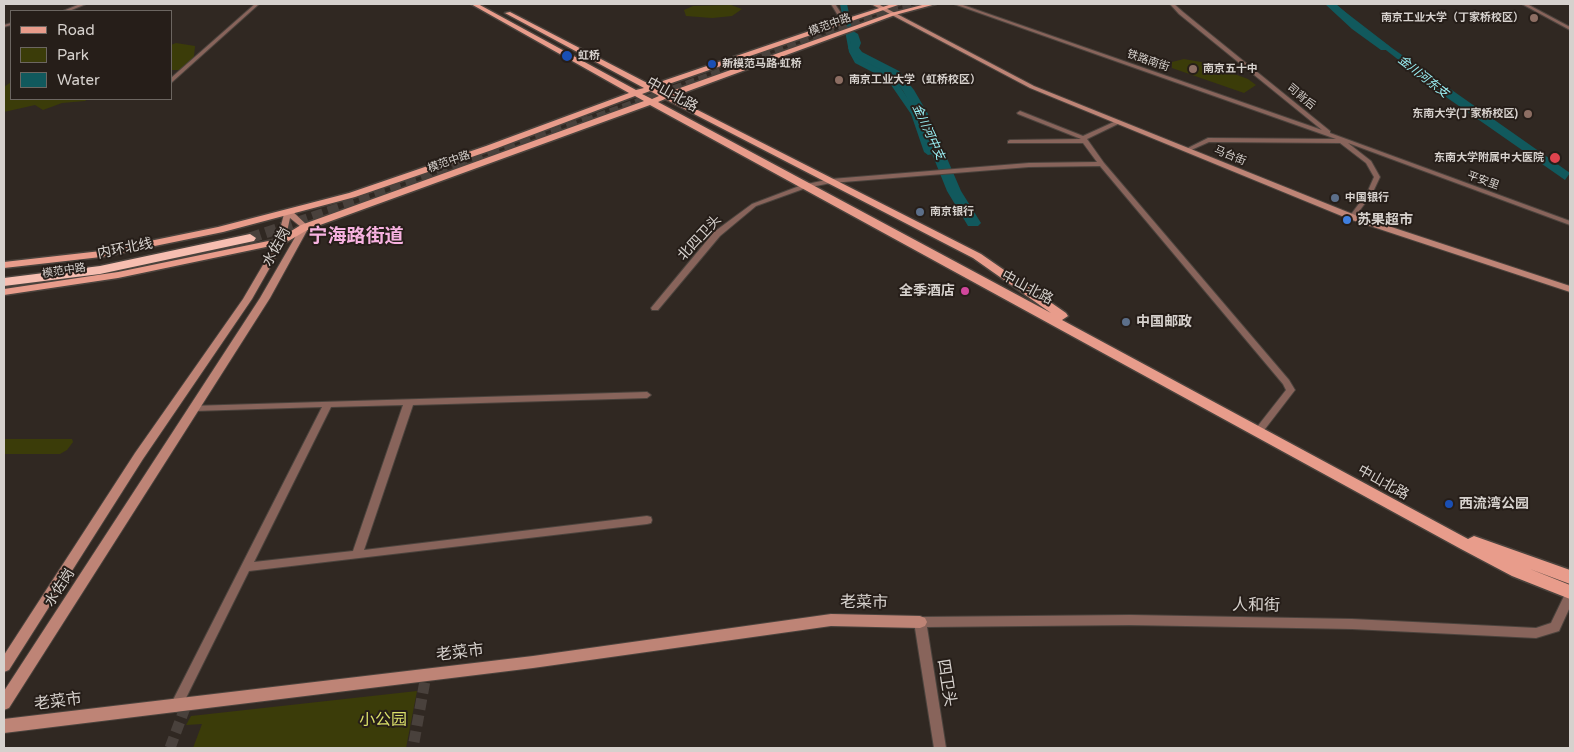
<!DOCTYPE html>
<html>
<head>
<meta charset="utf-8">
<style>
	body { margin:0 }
	#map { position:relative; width:1574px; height:752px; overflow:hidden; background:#302822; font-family:"Varela Round",sans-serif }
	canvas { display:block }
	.frame { position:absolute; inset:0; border:5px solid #d6d1cd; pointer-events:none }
	.legend { position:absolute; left:10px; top:10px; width:162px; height:90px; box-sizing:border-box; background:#261e19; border:1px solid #6c6661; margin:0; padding:6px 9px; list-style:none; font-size:15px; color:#d6d1cd }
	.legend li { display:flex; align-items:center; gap:10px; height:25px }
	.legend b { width:25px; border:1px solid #6c6661 }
</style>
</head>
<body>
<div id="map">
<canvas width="1574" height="752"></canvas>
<div class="frame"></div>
<ul class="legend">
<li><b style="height:6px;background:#e89c8b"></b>Road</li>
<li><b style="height:14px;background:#3b3c09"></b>Park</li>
<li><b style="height:14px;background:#11595d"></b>Water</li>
</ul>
</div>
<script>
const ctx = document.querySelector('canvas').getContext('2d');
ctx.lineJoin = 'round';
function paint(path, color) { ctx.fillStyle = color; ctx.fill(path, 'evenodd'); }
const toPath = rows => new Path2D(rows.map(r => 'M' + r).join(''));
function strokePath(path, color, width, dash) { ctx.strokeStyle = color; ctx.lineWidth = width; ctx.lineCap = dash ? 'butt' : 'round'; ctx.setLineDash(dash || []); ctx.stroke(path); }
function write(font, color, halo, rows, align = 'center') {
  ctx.font = font + ' "Varela Round","Noto Sans SC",sans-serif'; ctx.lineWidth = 4; ctx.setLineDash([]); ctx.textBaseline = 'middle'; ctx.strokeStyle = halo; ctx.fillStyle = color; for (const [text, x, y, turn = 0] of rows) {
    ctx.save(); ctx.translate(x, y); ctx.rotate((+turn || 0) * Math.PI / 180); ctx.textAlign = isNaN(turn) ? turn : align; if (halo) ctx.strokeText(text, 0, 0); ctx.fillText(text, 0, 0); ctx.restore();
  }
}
paint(toPath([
	[731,5,742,9,732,16,712,18,686,16,684,10,693,6],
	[176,43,195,46,194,56,192,63,179,70,171,70,171,45],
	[1184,59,1201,62,1248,79,1256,85,1244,93,1172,68,1172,62],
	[11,82,11,99,88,99,85,101,62,103,43,110,35,105,4,112,4,87],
	[4,439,72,439,73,442,67,450,60,454,4,454],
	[417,691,406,748,193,748,202,724,186,725,191,716]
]), '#3b3c09');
paint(toPath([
	[840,4,847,4,857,50,865,58,884,69,894,78,916,110,930,139,933,154,928,155,924,152,911,114,891,85,884,78,855,63,849,52],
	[1327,4,1335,4,1392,48,1570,173,1565,180,1446,97]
]), '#11595d');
paint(toPath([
	[1325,4,1336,4,1360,25,1389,46,1390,48,1389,50,1381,50,1352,29,1325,4],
	[853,31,858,34,861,43,859,48,862,52,899,71,914,90,928,114,961,191,981,223,978,226,968,226,947,191,916,114,903,91,891,75,854,56,848,48,851,43,848,34,853,31]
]), '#11595d');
strokePath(toPath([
	[414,742,426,675],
	[170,748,186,705]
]), '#49413c', 11, [11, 5.5]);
strokePath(toPath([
	[585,122,885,13,922,4]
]), '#49413c', 9, [9, 4.5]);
strokePath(toPath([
	[490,157,589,121],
	[456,164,500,147],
	[250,238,469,165]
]), '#49413c', 11, [11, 5.5]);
const street = toPath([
	[80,4,86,4,69,11,63,11,80,4],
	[255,4,259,4,171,83,171,78,255,4],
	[831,4,835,4,846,21,846,22,842,22,831,4],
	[954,4,960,4,1322,130,1179,14,1170,4,1174,4,1183,12,1330,131,1330,133,1570,221,1570,225,1348,143,1371,161,1380,177,1372,194,1354,218,1350,218,1349,217,1367,193,1374,177,1366,163,1340,143,1209,142,1189,151,1184,150,1208,138,1336,139,954,4],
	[1522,4,1527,4,1570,27,1570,30,1522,4],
	[11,23,11,25,4,27,4,25,11,23],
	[1020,111,1083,136,1116,121,1120,121,1120,123,1087,139,1104,163,1289,380,1295,390,1265,429,1259,429,1257,427,1286,390,1283,384,1100,166,1029,167,831,183,806,188,756,206,720,236,658,310,652,310,651,308,714,232,752,204,802,185,831,179,1029,163,1097,162,1083,143,1008,143,1008,141,1010,140,1081,139,1018,114,1017,113,1020,111],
	[647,392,651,395,647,398,413,405,364,550,647,516,651,517,652,520,651,523,647,524,249,571,180,710,176,712,172,710,170,706,172,702,322,407,194,411,191,410,189,408,191,406,647,392],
	[403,405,353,551,254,562,331,407,403,405],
	[1570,590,1570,607,1559,631,1536,638,1352,629,1130,625,927,627,946,748,934,748,914,622,916,618,920,617,1130,615,1352,619,1536,628,1551,623,1566,592,1570,590]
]);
const secondary = toPath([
	[871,4,878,4,1034,86,1355,215,1570,286,1570,292,1349,219,1030,88,871,4],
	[285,210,291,210,309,227,270,298,9,708,4,710,4,691,260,298,301,227,290,218,285,241,252,299,143,459,9,670,4,672,4,655,135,453,243,299,277,241,285,210],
	[831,614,920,616,925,618,927,622,925,626,920,628,831,626,533,668,4,733,4,719,533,656,831,614]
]);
const primary = toPath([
	[471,4,478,4,636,90,644,88,505,13,510,12,651,85,842,20,892,4,901,4,657,88,666,93,891,13,926,4,936,4,895,15,672,97,981,254,1066,313,1068,316,1062,320,1468,539,1474,536,1570,570,1570,584,1530,569,1570,585,1570,599,1512,576,1461,549,650,105,309,229,285,243,118,278,4,295,4,289,118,272,278,239,301,225,644,101,635,96,492,150,355,197,223,232,101,257,4,268,4,262,101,251,218,227,349,193,486,146,629,93,471,4],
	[650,91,659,96,652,99,642,94,650,91],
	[665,99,973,258,1051,313,658,102,665,99]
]);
const highway = toPath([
	[250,234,256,238,254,241,100,274,4,286,4,278,100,266,250,234]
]);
strokePath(street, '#4b433d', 2);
strokePath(secondary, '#4b433d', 2);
strokePath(primary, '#4b433d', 3);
strokePath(highway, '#4b433d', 3);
paint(street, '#88645b');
paint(secondary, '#be8476');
paint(primary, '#e89c8b');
paint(highway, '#f6beb1');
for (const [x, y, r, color] of [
	[1534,18,5,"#8d6e63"],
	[567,56,6,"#1a4fb4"],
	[712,64,5,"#1a4fb4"],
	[1193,69,5,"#8d6e63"],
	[839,80,5,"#8d6e63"],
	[1528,114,5,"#8d6e63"],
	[1555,158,6,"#e0444e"],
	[1335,198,5,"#5c6f8a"],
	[920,212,5,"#5c6f8a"],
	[1347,220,5,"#3f7fe0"],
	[965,291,5,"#d1479c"],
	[1126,322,5,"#5c6f8a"],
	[1449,504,5,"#1a4fb4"]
]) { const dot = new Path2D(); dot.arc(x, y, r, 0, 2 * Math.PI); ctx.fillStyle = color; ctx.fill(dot); strokePath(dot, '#261e19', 2); }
write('bold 11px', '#d6d1cd', '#261e19', [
	["南京工业大学（丁家桥校区）",1524,18,"right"],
	["虹桥",578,56],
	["新模范马路·虹桥",722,64],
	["南京五十中",1203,69],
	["南京工业大学（虹桥校区）",849,80],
	["东南大学(丁家桥校区)",1518,114,"right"],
	["东南大学附属中大医院",1544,158,"right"],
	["中国银行",1345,198],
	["南京银行",930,212]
], 'left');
write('11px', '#d6d1cd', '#261e19', [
	["模范中路",830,25,-20],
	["铁路南街",1148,61,19],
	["司背后",1301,97,40],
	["马台街",1230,156,22],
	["模范中路",449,162,-19],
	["平安里",1483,181,20],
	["模范中路",64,271,-9]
]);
write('italic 12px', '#9cf3f8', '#261e19', [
	["金川河东支",1423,77,38],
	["金川河中支",928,132,65]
]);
write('14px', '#d6d1cd', '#261e19', [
	["中山北路",672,95,29],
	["北四卫头",700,238,-47],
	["水佐岗",277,247,-61],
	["内环北线",125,249,-11],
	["中山北路",1027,288,28],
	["中山北路",1383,483,29],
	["水佐岗",60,588,-57]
]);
write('bold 14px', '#d6d1cd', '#261e19', [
	["苏果超市",1357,220],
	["全季酒店",955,291,"right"],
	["中国邮政",1136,322],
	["西流湾公园",1459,504]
], 'left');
write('16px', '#d6d1cd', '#261e19', [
	["老菜市",864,603,1],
	["人和街",1256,606,1],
	["老菜市",460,653,-7],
	["四卫头",946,683,81],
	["老菜市",58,702,-7]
]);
write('16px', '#dadf69', '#261e19', [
	["小公园",383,721]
]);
write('bold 19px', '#f7b2e1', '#261e19', [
	["宁海路街道",356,237]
]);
</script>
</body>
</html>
